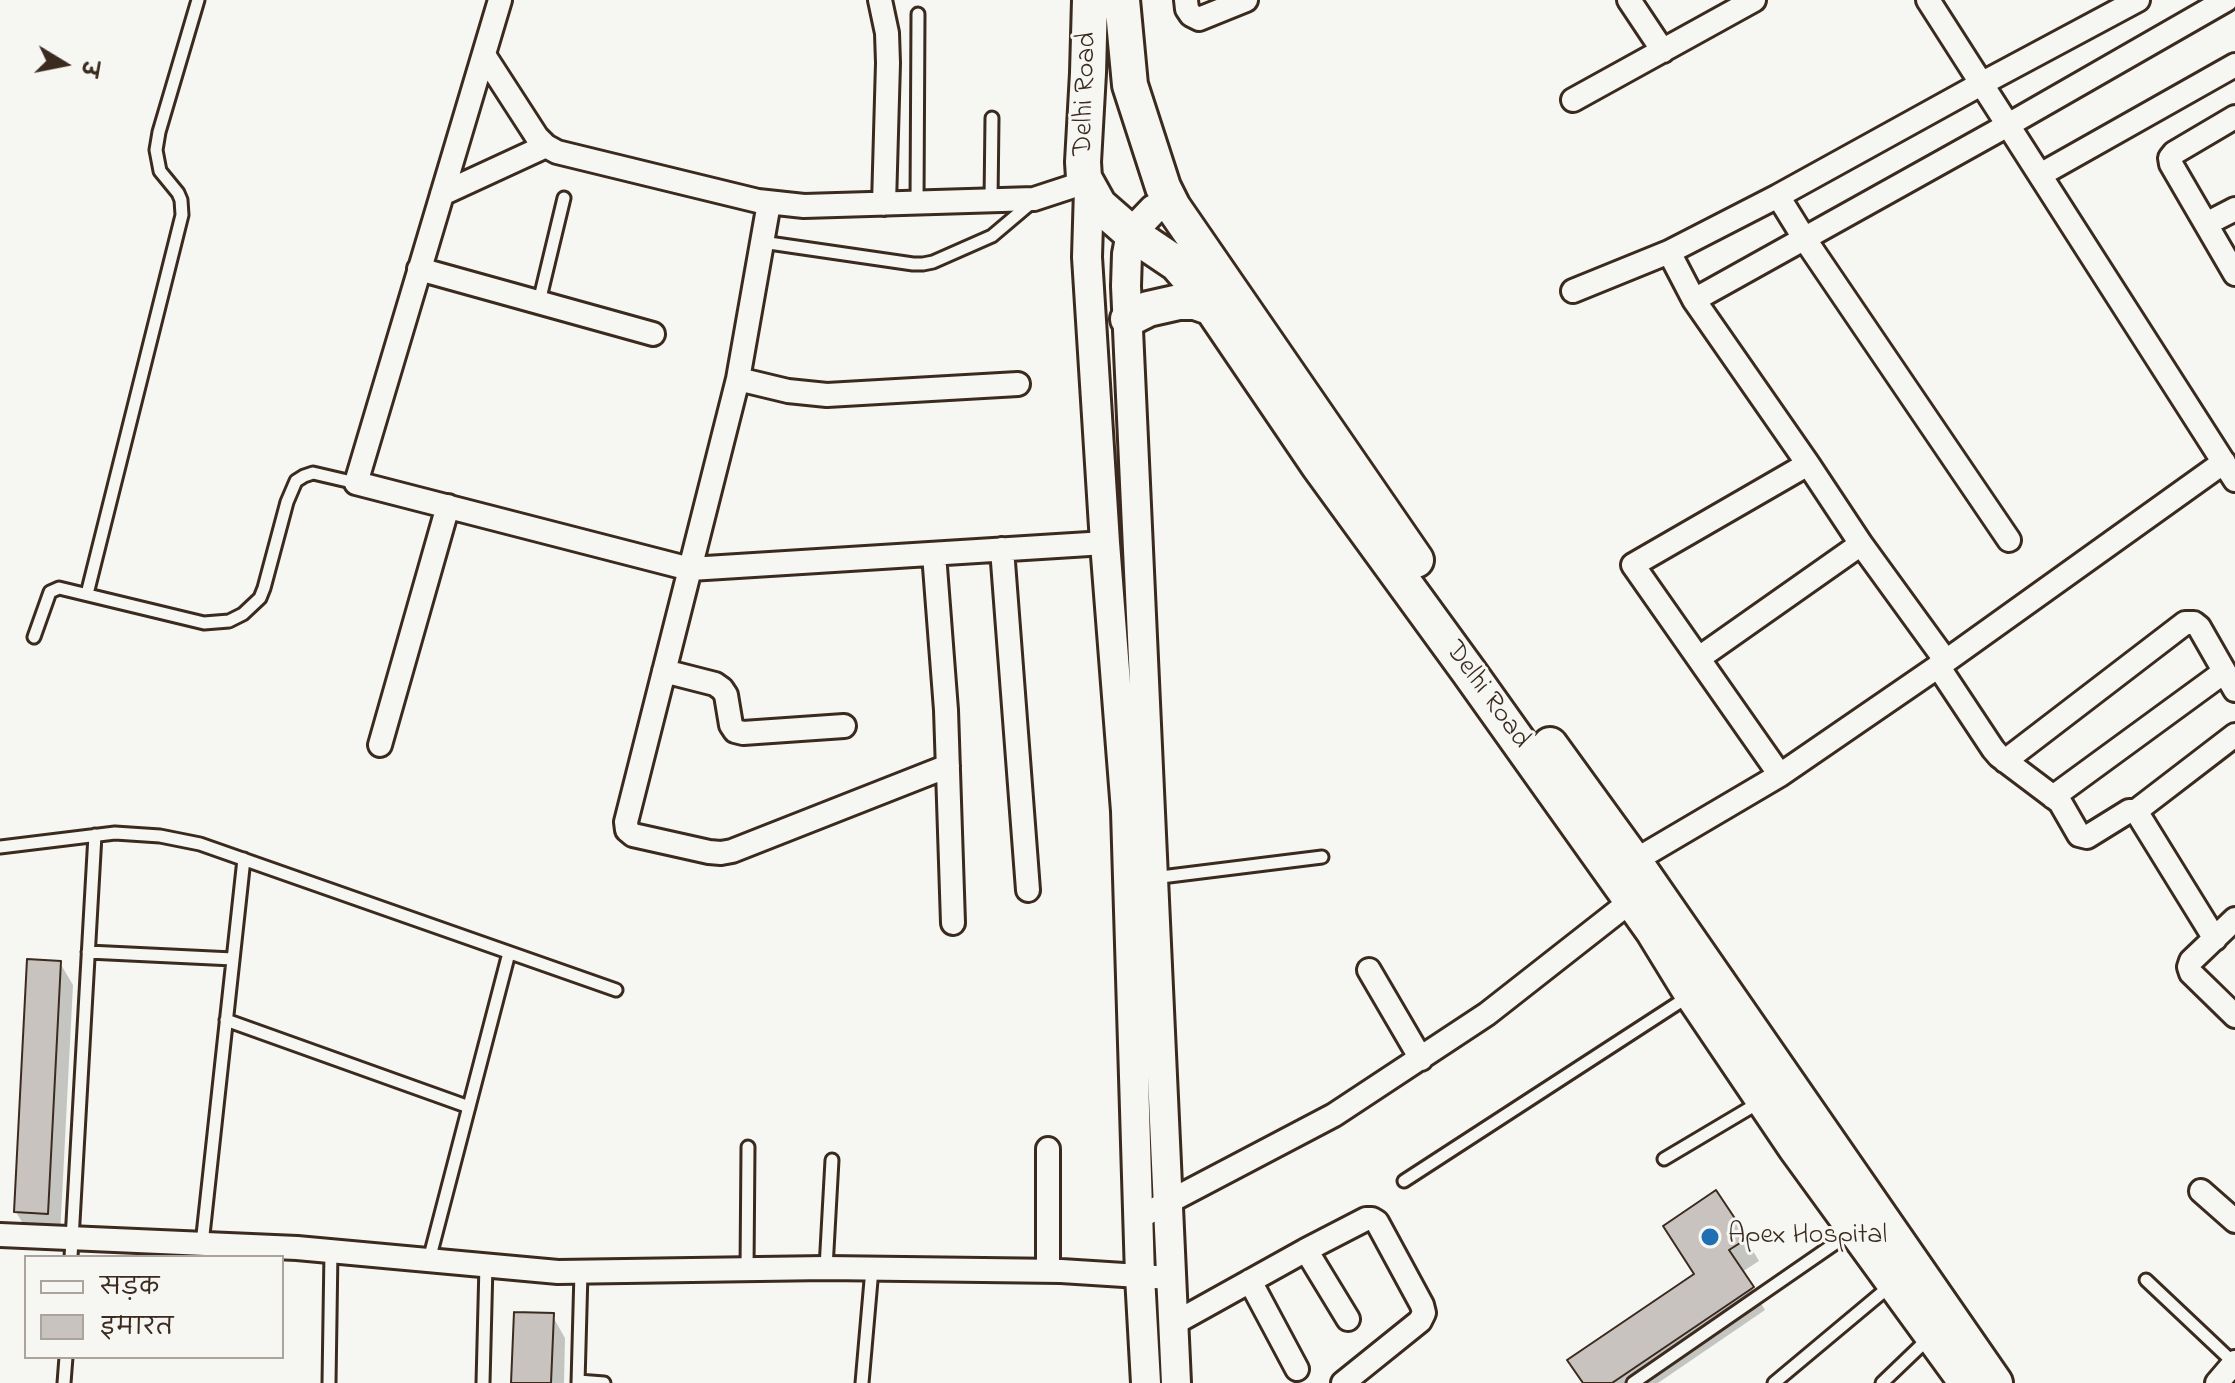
<!DOCTYPE html>
<html>
<head>
<meta charset="utf-8">
<style>
	body { margin:0 }
	#map { position:relative; width:2235px; height:1383px; overflow:hidden; background:#f6f6f2; font-family:"Indie Flower","Playpen Sans Deva",sans-serif }
	canvas { display:block }
	.legend { position:absolute; left:24px; top:1255px; width:260px; height:104px; box-sizing:border-box; background:#f6f6f2; border:2px solid #aba49d; margin:0; padding:10px 14px; list-style:none; font-size:24px; color:#3b2a1e }
	.legend li { display:flex; align-items:center; gap:16px; height:40px }
	.legend b { width:40px; border:2px solid #aba49d }
	.north { position:absolute; left:24px; top:24px; width:80px; height:80px; -webkit-text-stroke:6px #f6f6f2; paint-order:stroke; rotate:100deg; font-size:22px; font-weight:700; line-height:32px; text-align:center; color:#3b2a1e }
	.north::after { content:''; display:block; margin:auto; width:28px; height:36px; background:#3b2a1e; clip-path:polygon(50% 0,100% 100%,50% 72%,0 100%) }
</style>
</head>
<body>
<div id="map">
<canvas width="2235" height="1383"></canvas>
<ul class="legend">
<li><b style="height:10px;background:#f6f6f2"></b>सड़क</li>
<li><b style="height:22px;background:#c8c3be"></b>इमारत</li>
</ul>
<div class="north">उ</div>
</div>
<script>
const ctx = document.querySelector('canvas').getContext('2d');
ctx.lineJoin = 'round';
function paint(path, color) { ctx.fillStyle = color; ctx.fill(path, 'evenodd'); }
const toPath = rows => new Path2D(rows.map(r => 'M' + r).join(''));
function strokePath(path, color, width, dash) { ctx.strokeStyle = color; ctx.lineWidth = width; ctx.lineCap = dash ? 'butt' : 'round'; ctx.setLineDash(dash || []); ctx.stroke(path); }
function write(font, color, halo, rows, align = 'center') {
  ctx.font = font + ' "Indie Flower",sans-serif'; ctx.lineWidth = 6; ctx.setLineDash([]); ctx.textBaseline = 'middle'; ctx.strokeStyle = halo; ctx.fillStyle = color; for (const [text, x, y, turn = 0] of rows) {
    ctx.save(); ctx.translate(x, y); ctx.rotate((+turn || 0) * Math.PI / 180); ctx.textAlign = isNaN(turn) ? turn : align; if (halo) ctx.strokeText(text, 0, 0); ctx.fillText(text, 0, 0); ctx.restore();
  }
}
paint(toPath([
	[60,963,73,985,60,1236,29,1234,16,1212],
	[1746,1239,1759,1261,1742,1272,1765,1310,1658,1383,1583,1383,1570,1360,1696,1275,1678,1249],
	[552,1315,565,1338,564,1383,513,1383]
]), '#0003');
const building = toPath([
	[27,959,61,961,48,1214,14,1212,27,959],
	[1716,1190,1748,1238,1729,1250,1754,1287,1612,1383,1583,1383,1567,1360,1694,1274,1663,1226,1716,1190],
	[514,1312,554,1313,551,1383,511,1383,514,1312]
]);
paint(building, '#c8c3be');
strokePath(building, '#3b2a1e', 2);
const service = toPath([
	[991,201,992,118],
	[917,203,918,14],
	[762,242,913,264,923,264,933,262,992,236,1031,203],
	[539,302,564,198],
	[87,594,182,215,181,200,178,193,160,171,156,150,159,132,198,0],
	[34,637,50,592,59,588,204,623,229,621,243,614,260,598,264,588,287,502,296,481,304,476,313,473,356,483],
	[0,847,115,833,160,836,200,844,616,990],
	[1153,878,1322,857],
	[88,952,233,959],
	[226,1020,469,1107],
	[1664,1159,1760,1102],
	[1404,1181,1689,996],
	[202,1244,244,859],
	[71,1257,95,835],
	[429,1260,509,953],
	[826,1268,832,1160],
	[747,1269,748,1147],
	[2146,1280,2234,1363],
	[578,1381,604,1383],
	[64,1383,66,1357],
	[329,1383,331,1251],
	[483,1383,486,1265],
	[578,1383,581,1272],
	[862,1383,872,1269],
	[1633,1383,1853,1231],
	[1774,1383,1890,1286],
	[1882,1383,1931,1336]
]);
const minor = toPath([
	[500,0,356,483,690,569,1105,543],
	[880,0,887,33,888,63,884,204],
	[1186,0,1187,9,1191,15,1199,19,1246,0],
	[1629,0,1663,51],
	[1928,0,2235,480],
	[484,55,537,137,546,146,557,152,758,201,804,206,1034,199,1086,182],
	[1573,100,1754,0],
	[2235,117,2174,153,2170,158,2171,164,2235,274],
	[2040,175,2235,65],
	[442,194,546,146],
	[1778,196,1804,238,2009,540],
	[769,203,738,379,626,822,627,830,633,835,709,852,721,853,732,851,948,766],
	[2206,224,2235,209],
	[1669,252,1694,300,1808,464,1861,544,1946,661],
	[419,269,653,334],
	[1573,291,1669,252,1778,196,1981,84,2138,0],
	[1694,300,2008,125,2226,0],
	[738,379,788,391,827,395,1018,384],
	[1002,549,1028,890],
	[934,554,946,710,953,923],
	[1699,658,1861,544],
	[1938,666,1993,749,1999,756,2060,802,2079,835,2087,837,2129,811,2136,811,2215,939],
	[664,671,715,684,722,689,726,695,731,725,735,731,743,733,844,726],
	[380,745,448,506],
	[2005,761,2185,623,2194,623,2199,627,2235,690],
	[1780,775,1633,565,1808,464],
	[2053,797,2224,672],
	[2136,811,2235,735],
	[1625,869,1634,861,1780,775,1946,661,2224,462],
	[2235,919,2191,961,2189,967,2191,973,2235,1016],
	[1369,970,1421,1059],
	[1048,1149,1048,1271],
	[2201,1191,2235,1221],
	[1138,1218,1334,1115,1487,1014,1640,894],
	[0,1235,297,1248,558,1272,826,1268,1061,1271,1171,1278],
	[1306,1250,1348,1319],
	[1250,1281,1297,1369],
	[1173,1324,1306,1250,1366,1219,1372,1219,1377,1222,1422,1305,1424,1313,1420,1321,1343,1383],
	[2217,1383,2235,1362]
]);
const tertiary = toPath([
	[1089,189,1087,257,1105,543,1126,811,1140,1276,1146,1383],
	[1172,203,1154,209,1131,233,1127,254,1126,286,1176,1383]
]);
const primary = toPath([
	[1090,0,1088,73,1083,162,1084,178,1099,205,1131,233,1177,264,1201,292,1319,466,1469,672,1654,932,1692,994,1796,1148,1967,1383],
	[1122,0,1130,85,1163,187,1173,207,1416,560],
	[1128,319,1148,309,1179,302,1195,302,1212,308],
	[1550,745,1634,861,1995,1383]
]);
strokePath(service, '#3b2a1e', 17);
strokePath(minor, '#3b2a1e', 28);
strokePath(tertiary, '#3b2a1e', 34);
strokePath(primary, '#3b2a1e', 40);
strokePath(service, '#f6f6f2', 11);
strokePath(minor, '#f6f6f2', 22);
strokePath(tertiary, '#f6f6f2', 28);
strokePath(primary, '#f6f6f2', 34);
for (const [x, y, r, color] of [
	[1710,1237,10,"#1f6fb2"]
]) { const dot = new Path2D(); dot.arc(x, y, r, 0, 2 * Math.PI); ctx.fillStyle = color; ctx.fill(dot); strokePath(dot, '#f6f6f2', 3); }
write('28px', '#3b2a1e', '#f6f6f2', [
	["Delhi Road",1087,94,-88],
	["Delhi Road",1486,696,54]
]);
write('28px', '#3b2a1e', '#f6f6f2', [
	["Apex Hospital",1728,1237]
], 'left');
</script>
</body>
</html>
